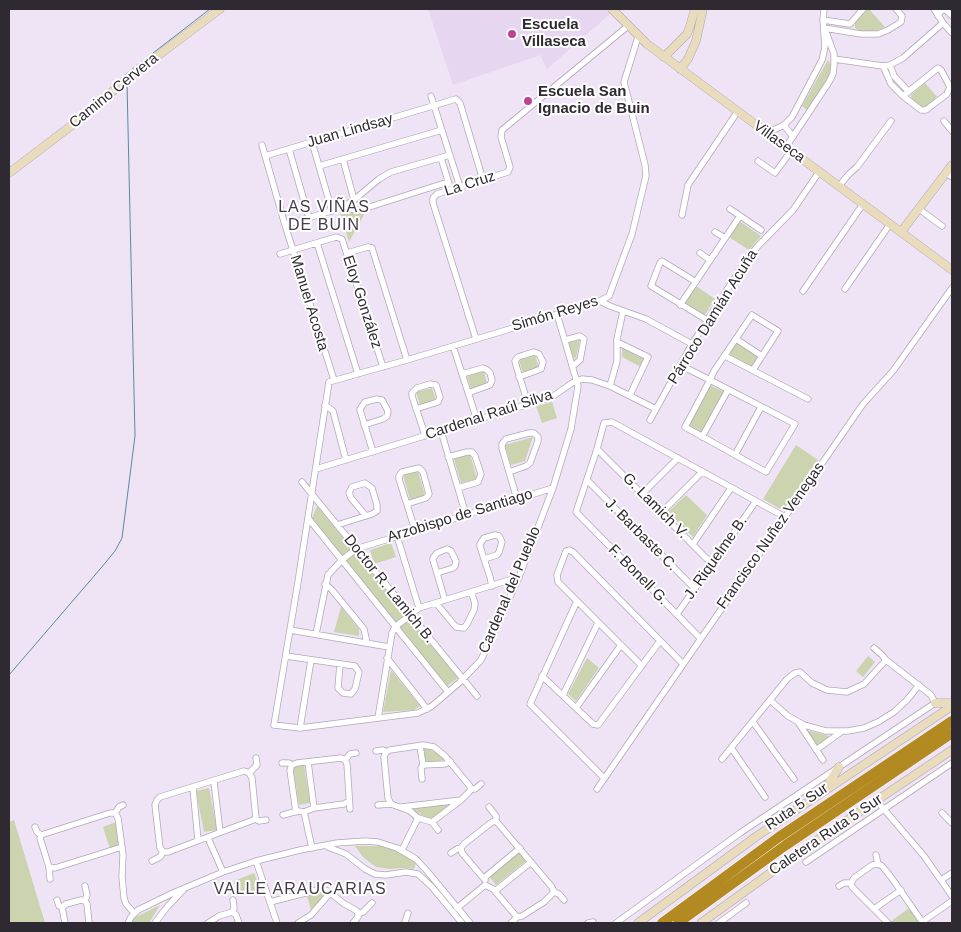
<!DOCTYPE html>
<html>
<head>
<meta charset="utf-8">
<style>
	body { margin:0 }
	#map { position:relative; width:961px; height:932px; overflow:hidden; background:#efe3f6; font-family:Helvetica,sans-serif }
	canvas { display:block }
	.frame { position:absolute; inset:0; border:10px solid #2f2a31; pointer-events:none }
</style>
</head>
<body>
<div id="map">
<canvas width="961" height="932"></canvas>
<div class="frame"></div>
</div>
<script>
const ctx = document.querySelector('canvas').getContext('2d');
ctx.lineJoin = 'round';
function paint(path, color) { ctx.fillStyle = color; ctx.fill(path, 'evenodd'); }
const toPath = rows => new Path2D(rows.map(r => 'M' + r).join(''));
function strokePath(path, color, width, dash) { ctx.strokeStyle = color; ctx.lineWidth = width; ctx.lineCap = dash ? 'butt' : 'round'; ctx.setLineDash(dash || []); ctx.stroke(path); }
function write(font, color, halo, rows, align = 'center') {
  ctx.font = font + ' Helvetica,sans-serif'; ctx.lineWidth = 4; ctx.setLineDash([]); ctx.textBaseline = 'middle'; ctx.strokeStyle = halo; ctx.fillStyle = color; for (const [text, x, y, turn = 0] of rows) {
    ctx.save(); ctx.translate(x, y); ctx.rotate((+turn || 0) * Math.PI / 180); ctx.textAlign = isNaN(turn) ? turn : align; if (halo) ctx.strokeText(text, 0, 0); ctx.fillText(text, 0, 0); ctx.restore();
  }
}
paint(toPath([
	[428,9,607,9,611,13,547,69,540,55,453,85]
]), '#e6d6f0');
paint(toPath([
	[868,9,869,9,885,27,873,32,859,31,855,28,855,23],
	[828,60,831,65,829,76,807,110,802,106],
	[925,83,937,97,927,106,923,107,912,99,911,95],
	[366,211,349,242,340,212,358,213],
	[739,221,761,236,749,250,729,237],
	[696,286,715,299,704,316,685,303],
	[580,340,576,357,574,359,568,343],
	[736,344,739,344,759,356,753,366,751,367,731,356,730,353],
	[622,348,645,359,641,367,622,357],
	[535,355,539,368,523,373,519,360],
	[484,371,487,384,471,389,467,376],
	[709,385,725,392,702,434,687,426],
	[432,388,436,400,420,405,416,392],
	[552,402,557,418,542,423,536,406],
	[533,437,525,461,511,465,505,445],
	[796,445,818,460,784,511,763,499],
	[470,454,477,479,461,483,454,459],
	[418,471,425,495,410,500,403,475],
	[686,495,707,515,693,537,668,512],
	[317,506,458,678,447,686,312,518],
	[391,543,396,557,374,564,370,550],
	[341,607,359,629,359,636,334,632],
	[868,656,875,662,863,677,856,671],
	[587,658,599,668,576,701,568,694],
	[391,670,420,706,414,710,383,712],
	[805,730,833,737,818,748],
	[423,749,429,749,438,753,444,760,426,762],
	[304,765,310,803,299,805,293,767],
	[209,788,217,830,204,832,196,791],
	[450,804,436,816,429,820,411,808],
	[14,820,45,923,9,923,9,822],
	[116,822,119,846,110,849,103,827],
	[355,846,380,846,402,853,416,863,414,869,402,868,390,869,376,867,363,857],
	[519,852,526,861,496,885,489,876],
	[254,873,258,883,254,884,256,890,248,893,247,890,238,893,234,881],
	[321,891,325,893,325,896,311,910,307,896],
	[160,905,149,923,132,923,134,918],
	[909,908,920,923,892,923,890,922]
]), '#cbd3af');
strokePath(toPath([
	[126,74,210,9],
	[9,675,101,568,115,551,122,538,135,436,127,83]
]), '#588c9c', 1);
const street = toPath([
	[934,9,943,23,952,33],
	[945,9,952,16],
	[938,16,941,11,946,9],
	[823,20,850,24,863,9],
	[824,28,861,34,878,34,888,30,901,22,902,16,896,9],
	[834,59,883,66,890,65,903,58,943,23],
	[890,65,894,76,908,91],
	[883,66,891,84,903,96,921,110,926,110,947,94,950,87,941,70,938,68,903,96],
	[431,96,460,187],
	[944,121,952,131],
	[784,125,793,137],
	[767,133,784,125,792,117,822,60,825,47,823,20,824,9],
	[312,142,332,211],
	[262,145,285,225,334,380],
	[786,147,829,82,833,74,834,65,834,54,826,32],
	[289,149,309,218],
	[265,156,456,99,460,103,483,180],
	[441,158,449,184],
	[343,159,354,200],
	[758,161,775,173,791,151],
	[319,166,442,130],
	[946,173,952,177],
	[839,186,849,174,857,167,891,121],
	[341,208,360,210,448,182],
	[730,209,761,230],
	[919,209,942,226],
	[682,215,688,185,738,111],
	[285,225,341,208,354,200,379,179,391,172,450,155],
	[715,232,725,238],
	[317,243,358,374],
	[347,253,368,247,372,248,407,360],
	[700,253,710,260],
	[280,254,336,237,342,239,383,367],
	[696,282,662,261,660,263,651,286,707,320],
	[845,289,890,224],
	[803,291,863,204],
	[600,301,610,306,646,319,692,344],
	[680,305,740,216],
	[557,314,578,386,571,429,553,488,519,577,481,660,460,682,432,706,418,713,300,728,274,725,298,582,329,382,407,360,553,316,557,314,600,301,609,296,632,234,646,176,645,165,624,82,638,37],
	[476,339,433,203,433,198,437,194,508,172,510,167,501,137,502,130,628,26],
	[736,339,762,356],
	[565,340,580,336,584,339,580,360,573,366],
	[617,342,648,357,630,395],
	[453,346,477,420],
	[725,356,808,399],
	[680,365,710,380,795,424,766,472,685,427,710,380,714,371,752,315,778,331,753,370],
	[462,374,483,368,487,370,490,373,492,380,490,385,468,393],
	[519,377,541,369,543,362,539,354,534,352,524,355,518,357,515,361,516,365,528,404],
	[610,386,617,361,617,339,623,311],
	[325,405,333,411,346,460],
	[416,409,438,402,440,397,436,385,430,384,417,388,412,393,412,396,422,426,425,436],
	[650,420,692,344,745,262,757,247,793,210,819,172],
	[364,425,383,419,387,416,388,411,382,400,377,399,365,402,360,409,360,410,373,452],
	[441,431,466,515],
	[702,437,728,390],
	[597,449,712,564],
	[735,455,761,407],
	[448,457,467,452,472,452,475,456,481,474,478,482,458,488],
	[316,469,552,397,572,383,582,379,592,380,610,386,656,409],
	[509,472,526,466,530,463,538,441,538,437,534,433,529,433,506,439,502,444,502,448,517,499],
	[587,480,695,589],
	[302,482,477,696],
	[642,494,678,458],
	[407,504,426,498,429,494,423,472,419,468,402,472,399,476,399,479,415,530],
	[661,513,702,472],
	[308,518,448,692],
	[337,525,372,514,377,511,377,505,372,488,365,483,352,487,349,493,351,498,366,516],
	[397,536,419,608],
	[693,544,731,488],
	[484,559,497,555,499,552,502,542,499,536,495,535,484,538,480,544,480,546,484,559,490,577,492,586],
	[437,573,453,568,455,566,456,561,451,551,447,549,437,553,433,558,433,560,444,597,445,600],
	[325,584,332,590,364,629,367,643],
	[577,601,530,704,604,778],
	[436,603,456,627,464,628,467,624,474,610,475,603,471,592],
	[677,614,756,501],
	[290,630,389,647],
	[316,634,328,575,342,560,356,549,553,488],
	[700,638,576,512,597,449,604,423,612,422,785,517],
	[286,656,355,666,359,672,355,689,351,694,343,693,338,688,340,664],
	[387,658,427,709],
	[642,666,558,582,557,575,566,551,569,550,573,552,682,663],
	[542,676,593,724,598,725,660,641],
	[563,695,598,623],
	[770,700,788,716,804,725,826,731,848,731,864,728,878,722,894,712,907,700,919,685],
	[576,708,621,645],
	[378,718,392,633,395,627,419,608,519,577],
	[753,722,794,779],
	[798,722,823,760],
	[300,728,311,660],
	[420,746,423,765,421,768,422,779],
	[732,749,765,797],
	[816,750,841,732],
	[376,751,383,750,386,752,390,750,423,745,434,747,445,756,469,785,471,789],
	[386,752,384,757,388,798,391,804],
	[722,759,787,679,795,673,800,672,812,683,827,690,847,692,864,684,886,660],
	[345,760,347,764,350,809],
	[345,760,350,754,356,753],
	[308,762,314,808],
	[282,763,289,763,292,765,297,763,341,758,345,760],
	[292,765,290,770,296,812],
	[423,765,445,764,450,761],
	[249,773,252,778,256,819],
	[249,773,257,765,256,758],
	[214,782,220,832],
	[193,788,198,840],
	[597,789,863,404,893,371,952,288],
	[157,800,160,797,244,771,249,773],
	[157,800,155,805,160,848,163,852],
	[876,800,924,856,952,896],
	[378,805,391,804,410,811,418,818,432,822,461,800,469,792,471,789,475,789,481,784],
	[401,807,461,800],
	[489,807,496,816,496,821,552,887,554,892,559,894,564,900],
	[304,812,312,848],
	[115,813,118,818,123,855,122,877,124,898,126,904,134,913],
	[942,813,952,823],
	[283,815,298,811,304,812,314,808,344,804,349,801],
	[432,822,438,830],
	[35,827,37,832,41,835,40,838,49,867,50,879],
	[41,835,110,813,115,813,119,807,123,805],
	[208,838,223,872],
	[328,847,346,854,365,869,375,874,386,875,406,872,418,874,432,887,462,923],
	[461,848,462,853,485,880],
	[402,850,418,818],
	[451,853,457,849,461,848,464,844,492,822,496,821],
	[876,855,878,864,882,866,891,877,923,923],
	[152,861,160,857,163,852,168,852,256,819,259,821,266,820],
	[256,861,277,923],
	[806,862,952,763],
	[49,867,55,868,122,847],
	[484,878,520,848],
	[941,880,952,873],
	[851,883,852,887,888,923],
	[851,883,854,878,872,865,878,864],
	[485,885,493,889,517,917],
	[85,886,87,895,85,901,87,904,89,923],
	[839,886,844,883,851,883],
	[495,891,531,862],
	[57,900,59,906,62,907,65,923],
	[233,900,234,908,233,912],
	[270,902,321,889,328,891,343,903,357,911,358,914],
	[62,907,66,904,81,900,85,901],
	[457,908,485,885],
	[874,909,901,890],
	[405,922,408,913],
	[922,922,952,901],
	[128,923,131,917,138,910,173,893,223,872,256,861,300,850,337,843,365,841,378,842,397,848,416,859,427,871,470,923],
	[155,923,167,907,183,890],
	[208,923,219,916,232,912,236,915,239,923],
	[298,923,311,915,330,893],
	[353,923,358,917,358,914,363,912,372,903],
	[511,923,517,917,522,916,544,902,554,892],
	[588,923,593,922],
	[616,923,740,833,935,703,931,695,886,660,882,655,874,648],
	[719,923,746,903]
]);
const secondary = toPath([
	[612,9,647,44,952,270],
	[664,57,687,34,690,26,695,9],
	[680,69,688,59,696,41,703,9],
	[9,173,84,116,128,78,220,9],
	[901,232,952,165],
	[935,703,952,703],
	[825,789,839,767],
	[638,923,757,836,952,706],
	[701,923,801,851,952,750]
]);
const highway = toPath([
	[662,923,779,837,952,721],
	[678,923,786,845,952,733]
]);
strokePath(street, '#b2a6b8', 7);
strokePath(secondary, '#b2a6b8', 9);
strokePath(highway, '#fff', 11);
strokePath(street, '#fff', 5.5);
strokePath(secondary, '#e8dcbd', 8);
strokePath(highway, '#b38a22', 10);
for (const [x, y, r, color] of [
	[512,34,5,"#bf4394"],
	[528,101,5,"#bf4394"]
]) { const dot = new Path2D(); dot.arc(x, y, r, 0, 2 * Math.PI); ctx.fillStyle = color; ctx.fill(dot); strokePath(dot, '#fff', 2); }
write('bold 15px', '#2f2a31', '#fff', [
	["Escuela",522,25],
	["Villaseca",522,42],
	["Escuela San",538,92],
	["Ignacio de Buin",538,109]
], 'left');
write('15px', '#2f2a31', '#fff', [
	["Camino Cervera",114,91,-39],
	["Juan Lindsay",350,131,-16],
	["Villaseca",779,142,36],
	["La Cruz",470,184,-18],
	["Eloy González",362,302,72],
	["Manuel Acosta",309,303,73],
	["Simón Reyes",555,314,-17],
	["Párroco Damián Acuña",713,317,-58],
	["Cardenal Raúl Silva",489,415,-18],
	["G. Lamich V.",655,506,45],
	["Arzobispo de Santiago",460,516,-17],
	["J. Barbaste C.",641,535,45],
	["Francisco Nuñez Venegas",771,536,-55],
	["J. Riquelme B.",716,558,-55],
	["F. Bonell G.",638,575,45],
	["Doctor R. Lamich B.",389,589,51],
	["Cardenal del Pueblo",510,590,-67],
	["Ruta 5 Sur",797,807,-34],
	["Caletera Ruta 5 Sur",826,835,-34]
]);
ctx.letterSpacing = '1px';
write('16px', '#453b4a', '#fff', [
	["LAS VIÑAS",324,208],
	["DE BUIN",324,226],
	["VALLE ARAUCARIAS",300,890]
]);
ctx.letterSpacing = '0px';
</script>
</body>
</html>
